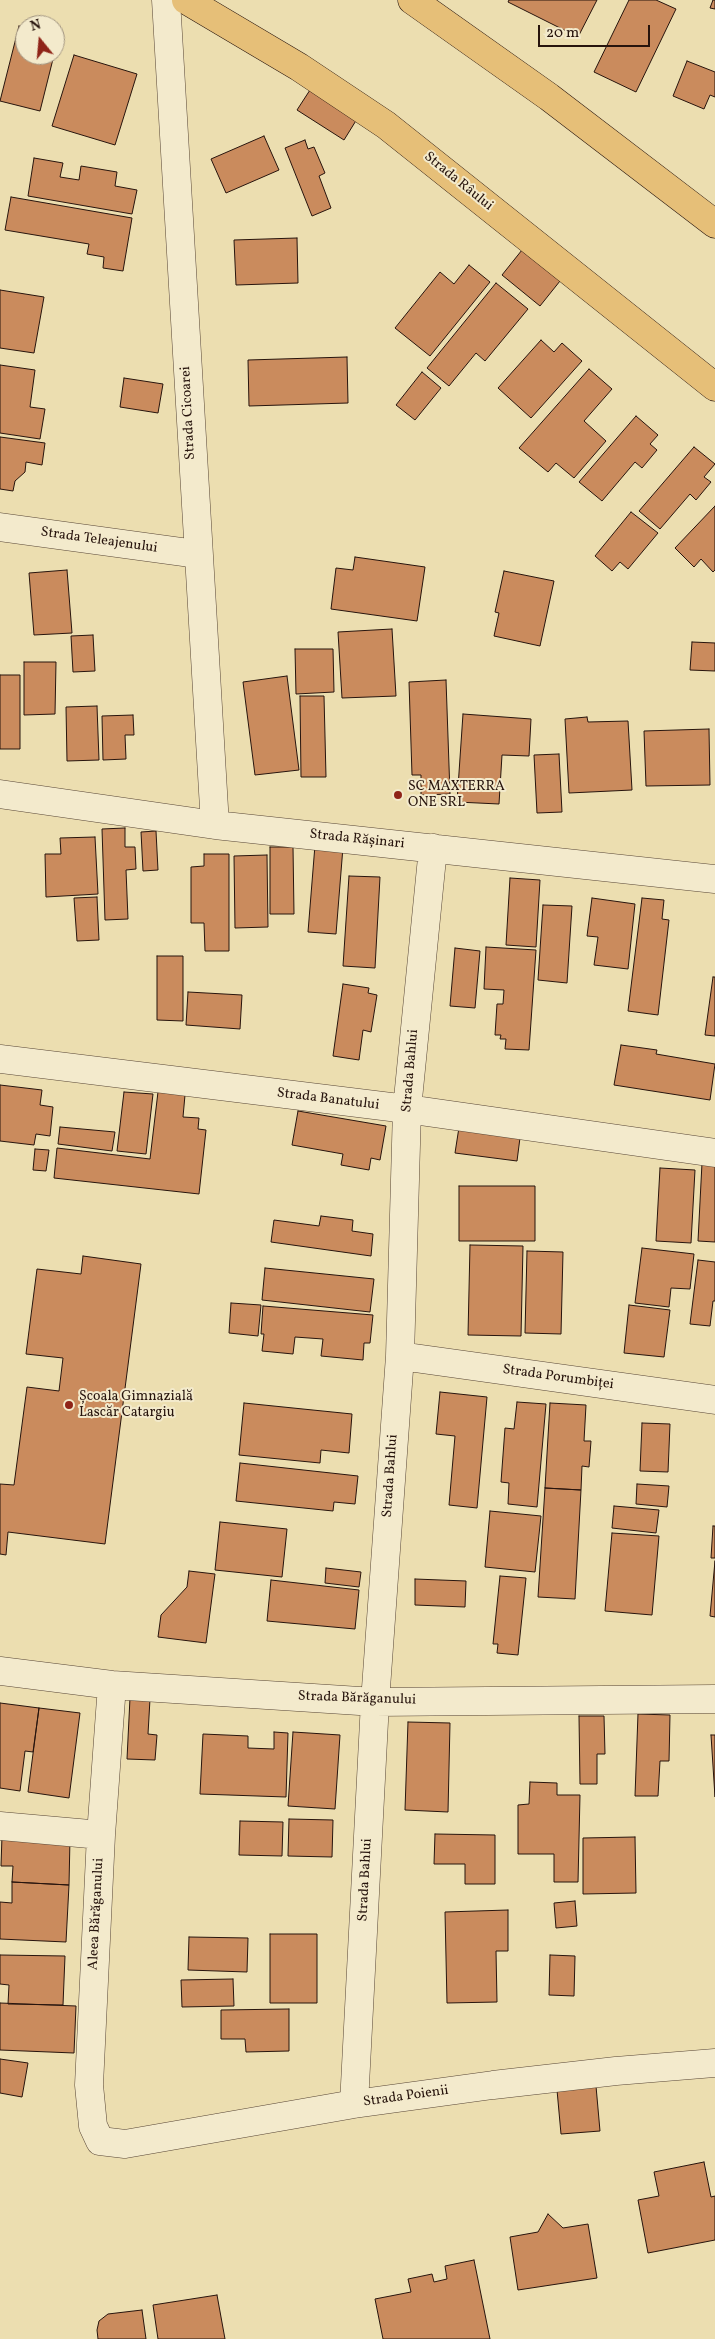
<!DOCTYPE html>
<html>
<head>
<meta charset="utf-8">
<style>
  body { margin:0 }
  #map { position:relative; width:715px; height:2339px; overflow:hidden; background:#ecdeb0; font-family:Vollkorn,serif }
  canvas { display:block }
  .north { position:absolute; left:15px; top:15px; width:50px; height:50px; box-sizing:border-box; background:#f3eacc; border:1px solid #a19480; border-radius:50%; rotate:343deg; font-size:14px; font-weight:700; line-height:20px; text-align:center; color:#27140d }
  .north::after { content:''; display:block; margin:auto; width:18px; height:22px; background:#8f2418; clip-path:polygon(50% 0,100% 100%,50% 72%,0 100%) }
  .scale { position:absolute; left:538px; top:25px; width:112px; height:22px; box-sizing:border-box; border:2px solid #27140d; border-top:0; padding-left:6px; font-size:15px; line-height:18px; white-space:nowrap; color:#27140d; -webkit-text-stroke:4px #f3eacc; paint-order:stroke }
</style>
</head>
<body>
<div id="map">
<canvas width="715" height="2339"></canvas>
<div class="north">N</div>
<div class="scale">20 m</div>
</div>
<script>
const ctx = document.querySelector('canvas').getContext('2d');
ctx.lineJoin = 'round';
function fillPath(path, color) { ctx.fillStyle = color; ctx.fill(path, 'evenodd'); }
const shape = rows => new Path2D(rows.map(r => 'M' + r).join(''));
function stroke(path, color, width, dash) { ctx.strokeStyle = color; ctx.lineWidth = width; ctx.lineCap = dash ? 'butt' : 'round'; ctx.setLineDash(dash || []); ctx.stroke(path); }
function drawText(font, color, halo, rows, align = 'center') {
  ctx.font = font + ' Vollkorn,serif'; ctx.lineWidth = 4; ctx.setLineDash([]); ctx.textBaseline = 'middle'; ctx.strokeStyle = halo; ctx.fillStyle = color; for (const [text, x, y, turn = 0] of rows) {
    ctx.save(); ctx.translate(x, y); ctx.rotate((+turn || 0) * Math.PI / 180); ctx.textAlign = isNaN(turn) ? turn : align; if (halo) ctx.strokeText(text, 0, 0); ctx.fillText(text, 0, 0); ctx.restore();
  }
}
const building = shape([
  [509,0,597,0,578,37,508,2,509,0],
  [629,0,656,0,676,9,636,92,594,72,629,0],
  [713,0,715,0,715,9,710,8,713,0],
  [19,26,25,28,25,55,54,55,40,111,0,101,19,26],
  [74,55,137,74,115,145,52,126,74,55],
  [687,61,715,72,715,97,710,95,704,109,673,96,687,61],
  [310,90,357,119,344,140,297,110,310,90],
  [264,136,279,170,226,193,211,159,264,136],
  [305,140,308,149,314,147,325,173,319,176,331,208,312,216,285,148,305,140],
  [34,158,63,163,60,177,79,180,81,166,117,172,115,186,137,190,132,214,28,196,34,158],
  [11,197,132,218,123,271,103,268,104,257,87,254,89,244,5,230,11,197],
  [297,238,298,283,236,285,234,240,297,238],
  [526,245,564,276,540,306,502,275,526,245],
  [469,265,490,282,430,356,395,328,440,272,454,284,469,265],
  [496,283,528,309,485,361,476,353,449,386,427,368,496,283],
  [0,290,44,297,34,353,0,348,0,290],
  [541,340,554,352,562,343,582,361,531,418,498,388,541,340],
  [347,357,348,403,249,406,248,360,347,357],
  [0,365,35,370,30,407,45,409,40,439,0,433,0,365],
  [589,369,612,389,584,421,606,441,574,478,556,463,548,472,519,448,589,369],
  [422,372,441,388,415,420,396,405,422,372],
  [124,378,163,384,158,413,120,407,124,378],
  [636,416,658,435,650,444,657,450,642,468,635,462,602,501,579,482,636,416],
  [0,437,45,443,42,465,26,462,25,472,15,481,13,491,0,489,0,437],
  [694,447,715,464,704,477,711,482,696,500,690,494,660,529,639,511,694,447],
  [715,506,715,570,713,572,701,559,694,567,675,548,715,506],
  [631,512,658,533,628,569,620,562,612,571,595,556,631,512],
  [355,557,425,567,417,621,331,609,336,568,353,570,355,557],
  [67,570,72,633,34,635,29,573,67,570],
  [504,571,554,581,540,646,494,636,499,613,495,612,504,571],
  [392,629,396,696,342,698,338,632,392,629],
  [93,635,95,671,73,672,71,636,93,635],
  [692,642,715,643,715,671,690,670,692,642],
  [295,649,333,649,334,692,296,694,295,649],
  [24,662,56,662,55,714,24,715,24,662],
  [0,675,20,675,20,749,0,749,0,675],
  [287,676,299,770,255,775,243,682,287,676],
  [446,680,450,794,421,795,421,775,412,775,409,682,446,680],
  [300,696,324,696,326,777,301,777,300,696],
  [97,706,99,760,67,761,66,707,97,706],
  [463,714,531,719,529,756,502,755,499,804,457,802,463,714],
  [133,715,134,735,125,735,126,759,103,760,102,716,133,715],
  [587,717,588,722,628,721,632,790,569,793,565,719,587,717],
  [709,729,710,785,646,786,644,731,709,729],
  [559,754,562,812,537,813,534,755,559,754],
  [125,828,125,847,135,847,136,869,126,870,128,919,105,920,102,829,125,828],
  [156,831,158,870,143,871,141,832,156,831],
  [95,837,98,894,46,897,45,854,61,854,60,838,95,837],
  [315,845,343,847,336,934,308,932,315,845],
  [270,847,293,847,294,914,270,914,270,847],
  [204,854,229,854,229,951,205,951,204,923,191,923,191,867,204,866,204,854],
  [267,855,268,927,235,928,234,856,267,855],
  [349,876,380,877,375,968,343,966,349,876],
  [510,878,540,880,536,947,506,945,510,878],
  [97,897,99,940,77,941,74,898,97,897],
  [592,898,635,904,628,969,594,965,598,937,587,936,592,898],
  [642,898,664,900,662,919,669,920,658,1015,628,1011,642,898],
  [543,905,572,906,567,983,538,980,543,905],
  [486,947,536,950,529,1050,505,1049,506,1039,500,1039,501,1035,495,1035,497,1004,503,1004,504,990,484,989,486,947],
  [455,948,480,951,475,1008,450,1006,455,948],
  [157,956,183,956,183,1021,157,1020,157,956],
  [713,977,715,977,715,1036,705,1035,713,977],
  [343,984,369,988,368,993,377,995,371,1032,363,1030,359,1060,333,1056,343,984],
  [188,992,242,995,240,1029,186,1025,188,992],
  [621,1045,657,1050,656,1054,715,1064,710,1100,614,1085,621,1045],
  [0,1085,42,1090,40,1105,53,1107,50,1136,36,1134,34,1145,0,1141,0,1085],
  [124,1092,153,1094,146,1154,117,1151,124,1092],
  [158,1092,185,1095,183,1117,199,1118,198,1129,206,1130,199,1194,54,1178,57,1148,150,1159,158,1092],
  [298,1111,386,1126,380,1160,371,1158,369,1170,341,1165,343,1154,292,1145,298,1111],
  [460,1121,521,1130,517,1161,455,1153,460,1121],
  [60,1127,115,1132,112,1151,58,1144,60,1127],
  [35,1149,49,1150,46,1171,33,1170,35,1149],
  [702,1163,715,1164,715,1242,698,1241,702,1163],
  [660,1168,695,1170,691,1243,656,1241,660,1168],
  [459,1186,535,1186,535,1241,459,1241,459,1186],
  [321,1216,353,1220,352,1231,373,1234,371,1256,271,1242,274,1220,319,1226,321,1216],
  [470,1245,523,1246,521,1336,468,1335,470,1245],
  [642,1248,694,1254,690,1289,671,1288,669,1307,635,1303,642,1248],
  [527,1251,563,1252,561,1334,525,1333,527,1251],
  [83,1256,141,1264,105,1544,8,1532,6,1555,0,1554,0,1484,14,1485,27,1387,59,1391,63,1358,26,1354,37,1269,81,1274,83,1256],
  [698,1260,715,1262,715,1301,713,1301,710,1326,690,1324,698,1260],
  [265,1268,374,1279,370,1312,262,1300,265,1268],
  [231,1303,261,1305,258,1336,229,1333,231,1303],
  [629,1305,670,1310,664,1357,624,1353,629,1305],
  [263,1306,373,1315,370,1343,364,1343,363,1360,321,1356,323,1339,295,1337,293,1354,262,1351,264,1334,261,1334,263,1306],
  [440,1392,487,1397,477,1508,449,1505,455,1436,436,1434,440,1392],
  [517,1402,546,1404,537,1507,508,1504,509,1483,501,1482,505,1428,514,1429,517,1402],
  [244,1403,352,1414,349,1453,321,1450,320,1463,239,1455,244,1403],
  [550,1403,586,1405,584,1441,591,1441,589,1467,582,1466,581,1490,545,1488,550,1403],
  [642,1423,670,1424,668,1472,640,1471,642,1423],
  [240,1463,358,1476,355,1504,334,1502,333,1511,236,1501,240,1463],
  [637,1484,669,1486,667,1507,636,1504,637,1484],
  [545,1488,581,1490,575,1599,538,1597,545,1488],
  [614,1506,659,1510,656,1533,612,1528,614,1506],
  [490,1511,541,1516,535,1572,485,1567,490,1511],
  [220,1522,287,1529,282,1577,215,1570,220,1522],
  [713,1526,715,1526,715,1558,711,1558,713,1526],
  [612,1533,659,1536,652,1615,605,1611,612,1533],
  [715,1561,715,1617,710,1616,715,1561],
  [326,1568,361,1572,359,1587,325,1583,326,1568],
  [189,1571,215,1574,206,1643,158,1637,161,1615,187,1587,189,1571],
  [500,1576,526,1578,518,1655,497,1653,498,1644,493,1644,500,1576],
  [415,1579,466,1581,465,1607,415,1605,415,1579],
  [271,1580,359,1590,355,1629,267,1621,271,1580],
  [130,1698,150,1699,148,1734,157,1735,155,1760,127,1759,130,1698],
  [0,1703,39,1708,33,1752,25,1751,20,1791,0,1788,0,1703],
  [39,1708,80,1713,69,1798,28,1792,39,1708],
  [638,1714,670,1715,669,1761,660,1761,658,1796,635,1796,638,1714],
  [579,1716,604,1716,605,1754,597,1754,597,1784,580,1784,579,1716],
  [408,1722,450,1723,448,1812,405,1810,408,1722],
  [274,1732,288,1733,286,1797,200,1794,203,1734,248,1736,248,1748,274,1749,274,1732],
  [293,1732,340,1735,335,1809,288,1806,293,1732],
  [711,1735,715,1735,715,1797,711,1735],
  [530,1782,557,1783,557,1795,580,1795,578,1882,554,1882,554,1854,518,1854,518,1805,529,1804,530,1782],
  [289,1819,333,1820,332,1857,288,1856,289,1819],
  [240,1821,283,1822,282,1856,239,1855,240,1821],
  [435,1834,495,1835,495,1884,465,1884,465,1864,434,1864,435,1834],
  [2,1836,70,1838,69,1885,12,1882,13,1866,1,1866,2,1836],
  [635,1837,636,1893,583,1894,583,1838,635,1837],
  [12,1882,69,1885,66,1942,0,1939,0,1902,12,1903,12,1882],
  [575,1901,577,1926,556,1928,554,1903,575,1901],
  [508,1910,508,1951,496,1951,497,2002,447,2003,445,1912,508,1910],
  [270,1934,317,1934,317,2003,270,2003,270,1934],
  [189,1937,248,1938,247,1972,188,1970,189,1937],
  [0,1955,65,1956,63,2005,8,2004,9,1985,0,1984,0,1955],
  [550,1955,575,1956,574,1996,549,1995,550,1955],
  [233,1979,234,2006,182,2007,181,1980,233,1979],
  [0,2003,76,2006,74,2053,0,2050,0,2003],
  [289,2009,289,2051,246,2052,245,2039,221,2039,221,2010,289,2009],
  [0,2059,28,2063,22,2097,0,2093,0,2059],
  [596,2086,600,2131,561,2134,557,2090,596,2086],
  [704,2162,711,2197,715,2196,715,2240,648,2253,638,2200,659,2196,654,2172,704,2162],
  [548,2214,563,2228,588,2224,597,2278,518,2290,510,2237,538,2232,548,2214],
  [474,2260,490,2339,383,2339,375,2299,411,2292,408,2279,432,2274,434,2282,447,2279,445,2266,474,2260],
  [217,2295,225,2339,158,2339,153,2305,217,2295],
  [142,2310,146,2339,98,2339,97,2330,99,2321,108,2314,142,2310]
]);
fillPath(building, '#ca8b5d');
stroke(building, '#27140d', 1);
const street = shape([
  [166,0,215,825],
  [0,527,197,554],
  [0,794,215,825,715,879],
  [0,1059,407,1109,715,1153],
  [400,1356,715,1400],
  [0,1671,112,1685,375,1702,715,1699],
  [112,1685,101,1835,89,2085,93,2126,100,2141,125,2144,354,2104,493,2085,616,2071,715,2063],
  [0,1826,101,1835],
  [354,2104,375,1702,400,1356,407,1109,433,848]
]);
const primary = shape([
  [186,0,299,67,386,125,715,387],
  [412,0,549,97,715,224]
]);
stroke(street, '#584636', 29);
stroke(primary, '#27140d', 29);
stroke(street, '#f3eacc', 28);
stroke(primary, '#e6bf78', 28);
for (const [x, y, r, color] of [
  [398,795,5,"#8f2418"],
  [69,1405,5,"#8f2418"]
]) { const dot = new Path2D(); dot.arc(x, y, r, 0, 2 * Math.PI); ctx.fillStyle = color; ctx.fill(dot); stroke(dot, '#f3eacc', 2); }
drawText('14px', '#27140d', '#f3eacc', [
  ["Strada Râului",458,182,39],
  ["Strada Cicoarei",189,413,-93],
  ["Strada Teleajenului",99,541,8],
  ["Strada Rășinari",357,840,6],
  ["Strada Bahlui",411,1071,-85],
  ["Strada Banatului",328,1100,7],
  ["Strada Porumbiței",558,1378,8],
  ["Strada Bahlui",391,1476,-86],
  ["Strada Bărăganului",357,1699,2],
  ["Strada Bahlui",366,1880,-87],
  ["Aleea Bărăganului",97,1914,-87],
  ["Strada Poienii",406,2097,-8]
]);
drawText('14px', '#27140d', '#f3eacc', [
  ["SC MAXTERRA",408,787],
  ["ONE SRL",408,803],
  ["Școala Gimnazială",79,1397],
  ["Lascăr Catargiu",79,1413]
], 'left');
</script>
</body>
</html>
